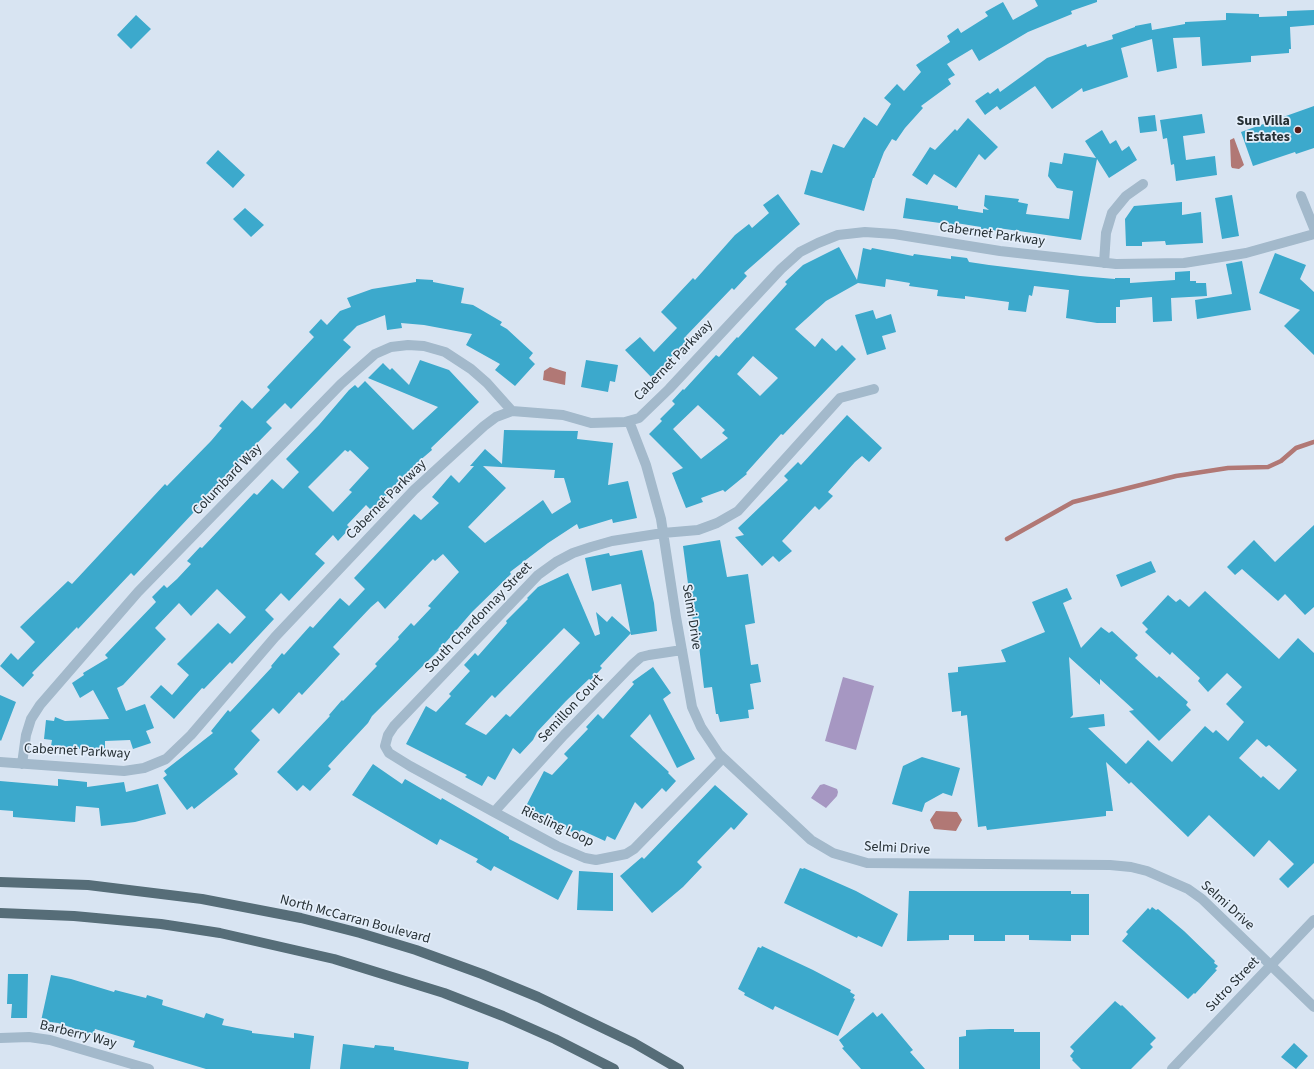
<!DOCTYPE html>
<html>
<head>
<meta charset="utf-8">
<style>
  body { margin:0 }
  canvas { display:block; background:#d8e4f2 }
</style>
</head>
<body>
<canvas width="1314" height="1069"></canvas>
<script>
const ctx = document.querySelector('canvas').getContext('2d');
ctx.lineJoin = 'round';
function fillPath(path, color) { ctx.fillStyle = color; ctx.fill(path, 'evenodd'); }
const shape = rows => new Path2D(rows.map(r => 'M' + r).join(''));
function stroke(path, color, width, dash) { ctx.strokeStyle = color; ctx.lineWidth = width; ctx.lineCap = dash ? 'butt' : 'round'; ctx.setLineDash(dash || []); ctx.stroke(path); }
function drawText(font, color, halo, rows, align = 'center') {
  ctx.font = font + ' "Source Sans 3",sans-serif'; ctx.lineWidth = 3.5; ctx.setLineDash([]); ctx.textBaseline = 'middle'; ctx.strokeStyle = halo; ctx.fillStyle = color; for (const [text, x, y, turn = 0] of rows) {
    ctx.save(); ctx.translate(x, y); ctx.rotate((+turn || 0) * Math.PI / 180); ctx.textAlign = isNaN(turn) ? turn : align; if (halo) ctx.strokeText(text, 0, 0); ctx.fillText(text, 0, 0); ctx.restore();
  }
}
fillPath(shape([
  [843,677,874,686,856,750,825,741],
  [824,784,837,789,838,792,837,796,826,808,811,798,820,785]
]), '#a697c2');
fillPath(shape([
  [1234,138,1244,165,1239,169,1232,168,1231,166,1230,140],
  [550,367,566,372,565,385,543,380,544,371],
  [936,811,957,812,962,820,956,831,934,829,930,820]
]), '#b17875');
stroke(shape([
  [1007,539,1073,502,1176,476,1228,468,1268,467,1281,461,1296,448,1314,442]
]), '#b17875', 4.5);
fillPath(shape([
  [1035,0,1097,0,1097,2,1071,11,1072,14,1028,32,979,61,972,49,947,64,955,75,948,79,951,84,921,106,923,108,905,128,896,141,892,139,884,152,874,178,873,178,864,211,804,194,811,170,822,173,833,144,844,148,864,117,877,126,891,104,884,98,897,84,904,91,921,72,916,65,950,42,947,36,958,28,961,33,988,16,985,12,1003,2,1013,20,1038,6],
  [1314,10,1314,25,1290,27,1291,49,1289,49,1289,53,1251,56,1251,62,1202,66,1200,37,1173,38,1177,68,1157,72,1152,39,1121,48,1128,77,1083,92,1082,88,1052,109,1035,86,1000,110,997,106,985,115,975,101,988,92,990,94,998,88,1000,92,1047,58,1086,44,1087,47,1113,39,1112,35,1135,27,1135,26,1151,23,1152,30,1185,24,1185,22,1226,20,1226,13,1259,14,1259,17,1287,16,1287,11],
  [136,15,151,29,131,49,117,35],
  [1314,106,1314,148,1296,154,1295,152,1253,166,1241,132],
  [1202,114,1205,133,1183,136,1186,160,1215,156,1217,175,1176,181,1174,164,1171,165,1167,138,1163,139,1160,120],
  [1155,115,1157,131,1140,133,1138,117],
  [968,118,998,147,985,160,979,154,956,188,934,174,927,185,912,175,930,147,935,150,955,129,957,131],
  [1102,130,1110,144,1116,140,1122,151,1129,146,1137,160,1109,178,1097,159,1081,240,998,228,998,231,981,229,981,227,956,223,955,225,903,218,906,198,958,206,958,209,983,213,983,209,989,210,984,206,985,195,1019,199,1018,202,1028,204,1026,214,1069,219,1073,191,1057,188,1048,176,1050,162,1062,164,1064,153,1096,158,1085,141],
  [218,150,245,175,233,188,206,163],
  [778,194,800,224,744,273,747,276,734,290,732,288,686,336,689,338,652,378,625,350,640,337,654,352,677,328,661,312,693,278,695,280,735,235,749,224,752,228,769,213,763,205],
  [1232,195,1239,236,1222,239,1215,198],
  [1182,202,1182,215,1201,212,1203,243,1166,245,1165,241,1142,242,1142,246,1126,246,1125,219,1134,206],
  [245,208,264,225,251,237,233,219],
  [839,247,857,280,863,248,871,250,872,248,913,256,914,254,951,259,951,256,967,258,969,262,989,265,1080,276,1115,279,1115,278,1130,278,1130,283,1175,280,1175,272,1190,271,1190,281,1196,281,1196,283,1206,283,1207,296,1171,298,1172,321,1153,322,1152,297,1120,300,1120,307,1116,307,1116,323,1097,323,1066,318,1069,290,1034,286,1032,296,1029,295,1026,312,1008,310,1009,302,965,296,965,299,937,296,938,290,909,286,910,283,886,279,885,287,858,283,826,301,795,329,815,347,822,338,836,351,842,345,856,359,783,435,781,434,746,473,747,474,725,492,723,490,701,498,703,502,686,508,672,473,683,468,649,434,662,421,660,419,675,404,672,401,683,389,684,390,716,355,719,357,737,337,738,338,787,284,785,282,803,265],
  [753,356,778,378,760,396,737,374],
  [698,405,725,430,722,433,728,438,701,459,673,429],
  [1275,253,1306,265,1300,279,1314,292,1314,355,1284,326,1300,310,1259,293],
  [1242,261,1251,310,1197,319,1195,300,1232,294,1226,264],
  [416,279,433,280,433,282,464,288,461,303,473,305,502,322,500,325,507,329,533,353,529,358,535,364,515,386,495,370,500,364,466,345,472,334,424,325,401,323,402,328,387,330,385,315,357,326,343,340,351,347,291,409,285,403,266,422,272,428,221,480,198,505,199,506,194,512,134,576,131,573,78,629,77,627,32,673,34,675,23,687,0,666,11,653,18,660,35,642,20,627,68,581,72,584,165,484,167,486,211,441,222,428,219,426,242,400,252,409,270,390,267,387,314,337,309,332,321,319,327,325,340,311,351,307,347,298,372,289,416,282],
  [873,310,876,319,891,314,896,332,882,336,886,349,867,355,855,315],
  [420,360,449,370,479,402,431,448,432,450,418,462,372,511,366,505,347,525,350,528,338,541,333,535,315,554,325,563,289,601,281,593,265,610,274,619,232,664,230,662,204,689,202,688,174,719,150,697,161,685,172,695,189,675,177,664,218,623,230,634,246,617,217,589,191,616,179,603,155,628,166,639,123,685,117,688,126,711,145,704,154,728,146,731,151,743,133,749,130,740,105,741,105,749,81,749,51,746,52,740,44,739,46,720,54,721,55,717,65,721,109,719,93,690,80,698,72,683,84,675,83,673,108,658,105,655,156,602,152,597,164,585,167,588,177,579,191,564,187,561,200,547,202,548,254,493,257,495,272,479,283,489,299,472,286,459,319,425,349,390,355,385,358,388,365,381,413,430,438,407,368,378,383,363,390,370,392,368,409,385],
  [345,450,348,452,350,450,369,468,349,490,352,492,333,512,308,487],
  [586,360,618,365,615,382,610,381,608,392,581,387],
  [847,415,882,448,869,462,862,456,855,462,828,492,833,496,819,510,815,506,782,541,792,551,779,562,773,556,762,566,735,537,744,535,738,528,788,480,784,476,798,462,801,465],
  [504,430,578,431,577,439,613,443,608,485,628,481,637,518,613,523,612,519,579,529,577,524,548,543,510,572,511,574,472,612,439,650,372,716,368,723,328,766,331,769,310,791,303,785,297,791,277,772,330,716,329,715,342,700,343,701,377,666,375,664,399,639,398,637,411,623,414,626,431,608,428,606,459,572,443,554,435,561,433,559,385,609,378,601,371,607,333,647,340,654,302,695,299,692,279,714,273,708,251,731,260,740,234,769,238,774,194,809,192,806,187,810,163,778,167,775,164,771,213,733,211,731,228,710,230,712,272,667,271,666,282,653,284,655,310,626,313,628,340,598,349,606,365,589,354,578,414,514,421,520,439,503,432,497,451,475,459,483,474,466,470,466,485,449,502,464],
  [483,466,555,470,554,478,564,478,571,502,552,514,543,500,485,543,468,527,506,488],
  [1314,525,1314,607,1305,615,1285,594,1278,601,1242,569,1235,575,1227,567,1254,540,1275,562],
  [720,540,727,577,748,574,755,623,745,625,751,665,758,664,761,682,750,684,754,709,748,710,749,718,720,722,718,714,716,714,712,687,704,688,697,629,694,629,683,546],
  [642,550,654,603,657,631,631,635,621,584,592,591,585,558,609,553,610,556],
  [1151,561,1156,572,1121,587,1116,575],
  [568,573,595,636,600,634,596,612,607,622,612,616,631,633,600,666,602,668,591,680,589,679,566,701,537,732,533,740,520,754,513,748,495,780,488,776,482,786,465,777,467,775,406,744,426,706,436,712,451,696,449,694,470,671,464,665,475,653,478,656,507,623,506,621,528,599,527,598,538,587],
  [564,628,580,643,510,717,506,714,486,735,465,724,492,695,495,698],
  [1067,588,1072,599,1063,603,1081,648,1101,627,1109,633,1112,631,1138,655,1135,658,1157,678,1159,676,1188,702,1186,705,1191,710,1159,741,1129,711,1134,710,1100,679,1100,685,1069,657,1073,715,1070,718,1104,714,1105,726,1088,728,1126,764,1148,740,1172,762,1205,726,1213,733,1216,730,1228,741,1244,722,1226,704,1242,687,1227,673,1208,692,1198,681,1200,678,1172,652,1170,655,1145,632,1148,629,1142,623,1168,595,1176,602,1180,599,1189,607,1205,591,1279,659,1298,638,1314,653,1314,863,1288,888,1279,879,1294,864,1269,840,1254,857,1209,815,1188,837,1131,782,1129,784,1106,762,1113,811,1106,811,1106,816,987,830,986,826,978,827,967,715,961,716,961,711,952,712,948,673,958,672,958,667,1006,662,1001,650,1045,632,1032,602],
  [1257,739,1266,747,1269,745,1297,770,1279,790,1263,776,1261,778,1239,758],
  [653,667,671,693,663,699,695,759,677,768,650,714,630,736,669,772,668,773,676,781,666,792,662,788,642,809,635,802,615,840,607,836,605,841,581,830,578,835,525,808,544,771,552,775,568,758,564,754,588,729,586,727,598,714,603,719,634,684,632,682],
  [0,695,16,702,1,741,0,740],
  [922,757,960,768,952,796,943,793,925,803,922,812,892,804,903,766],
  [373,764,402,784,405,779,441,800,442,798,509,837,509,839,573,871,558,900,494,866,491,871,476,862,478,859,440,839,437,845,352,795],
  [58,779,87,782,87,787,124,782,126,792,158,784,166,814,135,822,101,826,99,808,76,806,75,822,13,817,13,811,0,810,0,781,58,786],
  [715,785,748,814,734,830,731,827,697,862,702,867,683,887,652,913,620,876,642,857,644,859],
  [800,868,803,869,804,868,856,891,898,914,882,947,858,936,857,938,784,903],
  [579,871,613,873,613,911,577,910],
  [909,891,1071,891,1071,894,1089,894,1089,935,1071,935,1071,941,1029,940,1029,935,1005,935,1005,941,974,941,974,935,949,935,949,940,907,941],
  [1152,907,1156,910,1158,909,1184,931,1215,961,1214,963,1218,966,1215,969,1217,970,1195,994,1194,993,1188,999,1122,941,1128,934,1126,932,1148,908,1150,910],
  [762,946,813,970,851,990,850,992,855,995,853,998,855,999,838,1036,775,1006,773,1010,744,995,745,993,738,989,758,947,761,948],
  [8,974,28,974,27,1018,11,1018,12,1004,7,1004],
  [51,975,71,979,114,992,115,990,146,998,147,995,163,1000,162,1005,204,1018,206,1013,224,1019,222,1025,252,1031,252,1033,294,1038,294,1033,314,1036,310,1069,206,1069,133,1047,135,1041,95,1029,93,1035,58,1023,41,1021],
  [1115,1001,1121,1006,1122,1005,1156,1038,1150,1044,1153,1047,1131,1069,1081,1069,1072,1060,1073,1059,1070,1056,1074,1051,1070,1047],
  [873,1012,877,1017,882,1013,913,1050,910,1052,925,1069,861,1069,842,1048,844,1047,839,1040],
  [990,1029,1014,1029,1014,1032,1040,1032,1040,1069,959,1069,959,1037,966,1036,966,1030],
  [1294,1043,1308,1056,1296,1069,1281,1057],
  [343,1044,374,1048,375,1045,394,1047,394,1050,469,1062,468,1069,340,1069]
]), '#3ca9cc');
stroke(shape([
  [1301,196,1314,228],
  [1104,263,1106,233,1112,213,1126,196,1143,184],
  [629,421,646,465,661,519,676,617,692,707,701,727,719,754,811,840,833,853,867,863,1110,865,1131,867,1147,871,1188,889,1202,899,1314,1007],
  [723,758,634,849,626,854,596,860,585,858,557,846,494,812,410,766,389,753,385,746,388,735,394,726,538,575,556,562,573,553,591,547,612,541,663,533,698,530,717,523,738,511,840,398,874,389],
  [0,762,124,771,144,768,166,759,191,735,275,637,414,490,484,426,496,417,512,411,563,415,591,423,625,422,639,418,669,389,781,269,800,252,818,243,838,235,865,232,894,234,1000,251,1116,264,1184,263,1246,253,1314,234],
  [22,764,26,735,31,719,40,705,138,592,341,384,375,354,391,347,408,345,424,346,445,352,471,369,487,383,512,411],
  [494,812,564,735,633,664,641,657,649,655,682,650],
  [0,1038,29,1037,50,1040,149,1069],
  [1172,1069,1314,920]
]), '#a3b9cb', 10);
stroke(shape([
  [0,882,88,885,202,899,301,918,360,933,416,950,482,974,538,997,634,1043,679,1069],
  [0,913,74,916,161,924,220,933,334,959,444,993,503,1016,555,1039,614,1069]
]), '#566d78', 10);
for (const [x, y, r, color] of [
  [1298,130,4,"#591e19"]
]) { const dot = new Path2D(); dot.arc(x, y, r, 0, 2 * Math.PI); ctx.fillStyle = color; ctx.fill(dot); stroke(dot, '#e4eefa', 1.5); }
drawText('bold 14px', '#263035', '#e4eefa', [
  ["Sun Villa",1290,122],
  ["Estates",1290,138]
], 'right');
drawText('14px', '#263035', '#e4eefa', [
  ["Cabernet Parkway",992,235,8],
  ["Cabernet Parkway",674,361,-46],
  ["Columbard Way",228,480,-46],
  ["Cabernet Parkway",387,500,-45],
  ["Selmi Drive",691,617,81],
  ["South Chardonnay Street",479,618,-46],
  ["Semillon Court",571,709,-47],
  ["Cabernet Parkway",77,752,3],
  ["Riesling Loop",557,827,25],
  ["Selmi Drive",897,849,3],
  ["Selmi Drive",1227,906,42],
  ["North McCarran Boulevard",355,920,15],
  ["Sutro Street",1233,985,-46],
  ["Barberry Way",78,1035,14]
]);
</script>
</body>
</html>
